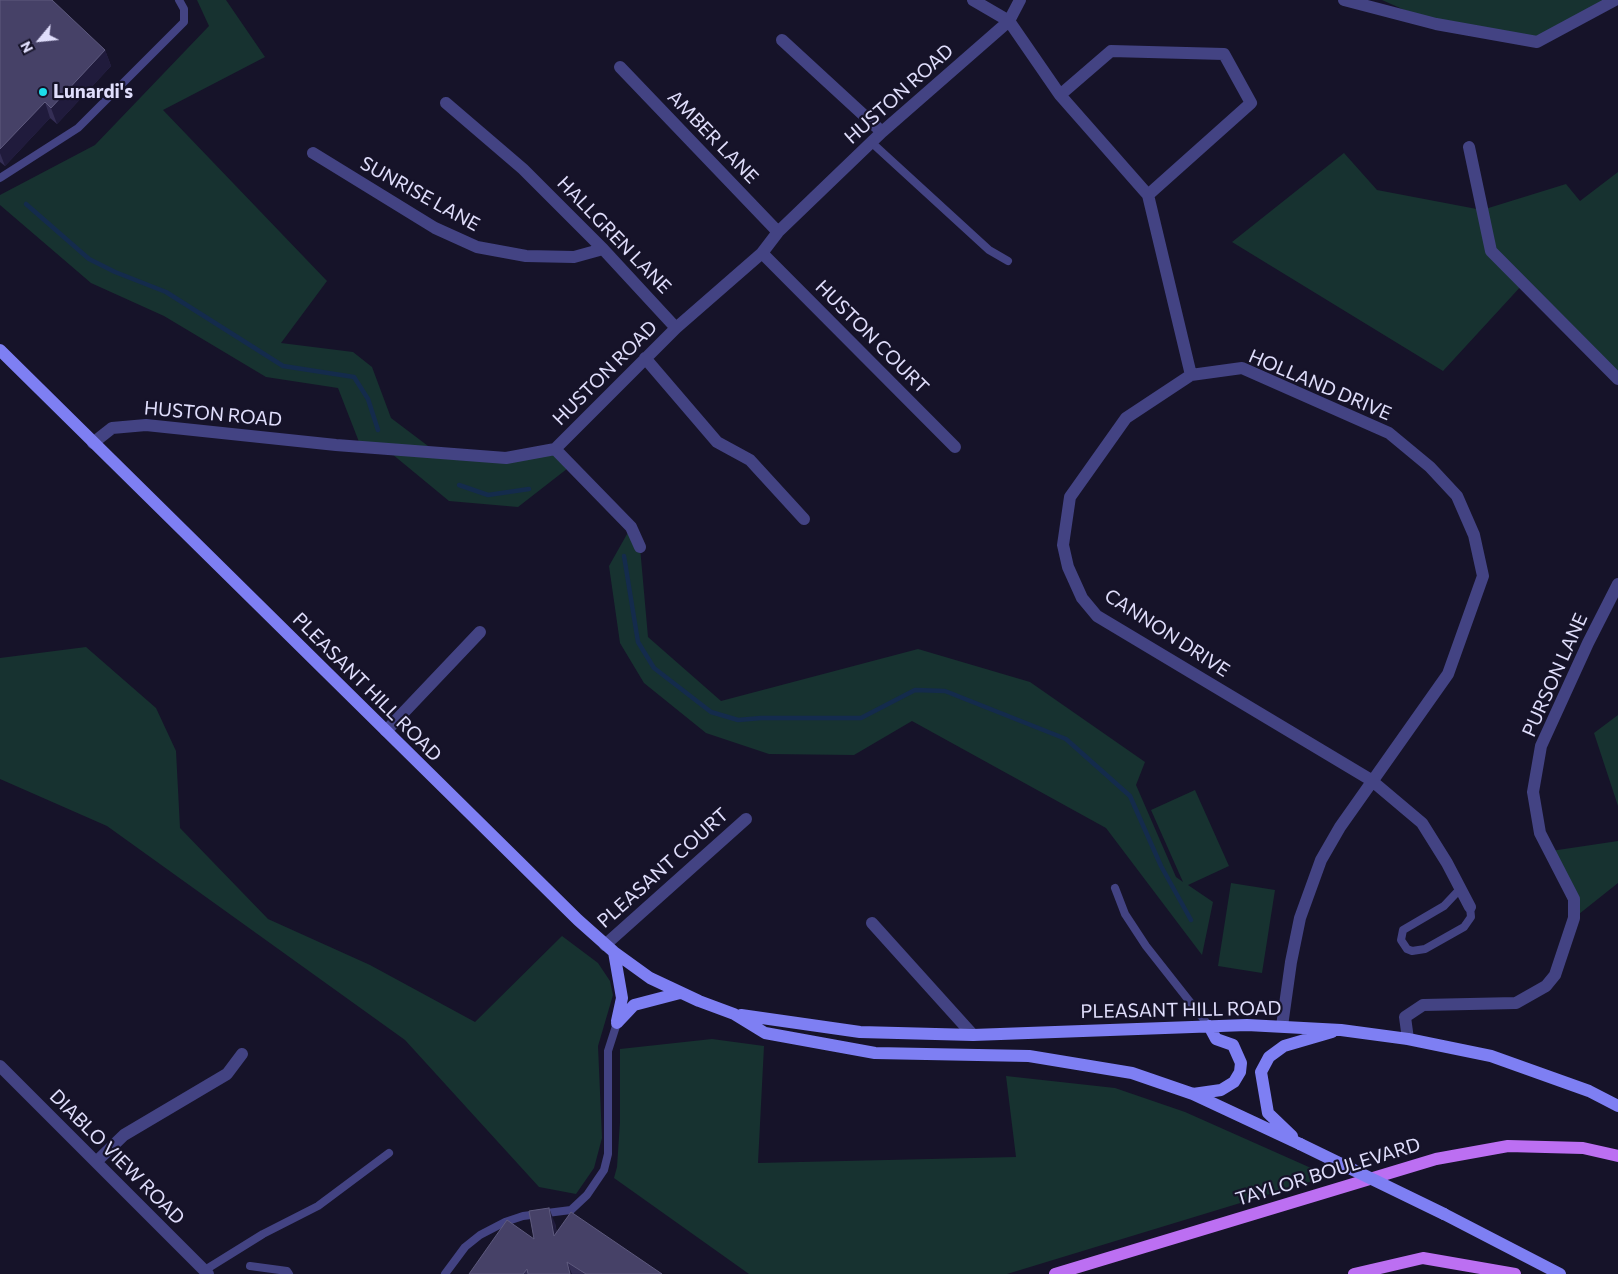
<!DOCTYPE html>
<html>
<head>
<meta charset="utf-8">
<style>
  body { margin:0 }
  #map { position:relative; width:1618px; height:1274px; overflow:hidden; background:#161329; font-family:Commissioner,sans-serif }
  canvas { display:block }
  .north { position:absolute; left:15px; top:15px; width:50px; height:50px; -webkit-text-stroke:4px #161329; paint-order:stroke; rotate:242deg; font-size:14px; font-weight:700; line-height:20px; text-align:center; color:#e0defc }
  .north::after { content:''; display:block; margin:auto; width:18px; height:22px; background:#e0defc; clip-path:polygon(50% 0,100% 100%,50% 72%,0 100%) }
</style>
</head>
<body>
<div id="map">
<canvas width="1618" height="1274"></canvas>
<div class="north">N</div>
</div>
<script>
const ctx = document.querySelector('canvas').getContext('2d');
ctx.lineJoin = 'round';
function fillPath(path, color) { ctx.fillStyle = color; ctx.fill(path, 'evenodd'); }
const shape = rows => new Path2D(rows.map(r => 'M' + r).join(''));
function stroke(path, color, width, dash) { ctx.strokeStyle = color; ctx.lineWidth = width; ctx.lineCap = dash ? 'butt' : 'round'; ctx.setLineDash(dash || []); ctx.stroke(path); }
function drawText(font, color, halo, rows, align = 'center') {
  ctx.font = font + ' Commissioner,sans-serif'; ctx.lineWidth = 4.5; ctx.setLineDash([]); ctx.textBaseline = 'middle'; ctx.strokeStyle = halo; ctx.fillStyle = color; for (const [text, x, y, turn = 0] of rows) {
    ctx.save(); ctx.translate(x, y); ctx.rotate((+turn || 0) * Math.PI / 180); ctx.textAlign = isNaN(turn) ? turn : align; if (halo) ctx.strokeText(text, 0, 0); ctx.fillText(text, 0, 0); ctx.restore();
  }
}
fillPath(shape([
  [197,0,226,0,265,57,163,110,327,281,281,343,353,352,372,367,391,418,436,452,506,458,555,449,572,465,518,507,449,501,386,449,361,447,338,388,266,377,164,316,91,283,0,205,0,195,95,145,209,26],
  [1382,0,1615,0,1537,42,1436,24],
  [1344,153,1377,190,1482,210,1566,184,1580,201,1618,172,1618,379,1523,284,1443,371,1232,242],
  [631,527,640,547,648,637,721,701,918,649,1030,682,1145,762,1136,785,1176,877,1183,882,1151,810,1195,790,1229,866,1188,885,1213,902,1202,955,1106,828,912,721,854,755,769,754,706,733,644,683,620,643,609,566],
  [86,647,156,708,176,751,180,828,268,919,370,965,475,1022,562,936,598,963,610,981,613,995,598,1046,602,1138,594,1168,576,1194,539,1187,405,1040,107,826,0,779,0,658],
  [1618,715,1618,806,1594,733],
  [1618,841,1618,883,1574,918,1551,851],
  [1231,883,1275,890,1262,973,1218,966],
  [712,1039,764,1046,758,1163,1016,1157,1006,1076,1115,1088,1185,1112,1329,1176,1007,1274,749,1274,614,1178,617,1167,620,1122,620,1049]
]), '#173230');
stroke(shape([
  [26,204,89,259,115,272,166,292,283,366,354,377,368,399,378,430],
  [459,485,488,495,529,489],
  [624,556,638,642,654,668,711,712,738,720,761,718,861,718,915,690,945,691,1066,739,1130,796,1161,866,1191,920]
]), '#142b4c', 4.5);
stroke(shape([
  [871,142,989,250,1008,261],
  [0,178,78,128,184,22,184,9,179,0],
  [1115,888,1125,914,1146,946,1209,1026],
  [1460,889,1444,906,1403,930,1401,940,1407,949,1412,951,1425,949,1464,927,1471,917,1470,907],
  [250,1266,287,1271,289,1274],
  [205,1270,263,1234,318,1206,389,1153],
  [445,1274,465,1247,480,1235,505,1222,523,1216,571,1210,587,1195,604,1170,608,1154,608,1051,617,1023]
]), '#434383', 8);
stroke(shape([
  [973,0,1009,21,1060,95,1148,195,1191,375,1242,368,1389,433,1430,467,1457,496,1474,535,1483,576,1448,674,1340,827,1321,860,1300,918,1291,962,1282,1026],
  [1344,0,1436,24,1537,42,1615,0],
  [782,40,882,132],
  [620,67,778,232],
  [1060,95,1111,51,1224,54,1251,103,1148,195],
  [446,103,523,169,603,249,676,328],
  [1469,147,1491,251,1618,379],
  [313,153,435,228,477,247,526,256,574,257,603,249],
  [762,253,955,447],
  [645,358,717,442,750,460,804,519],
  [1191,375,1126,418,1070,497,1063,545,1068,567,1082,598,1097,616,1371,780,1422,823,1447,863,1470,907],
  [93,443,112,428,146,425,336,445,506,458,555,449,676,328,762,253,778,232,882,132,1009,21,1020,0],
  [555,449,631,527,640,547],
  [386,731,480,632],
  [872,923,973,1035],
  [605,945,746,819],
  [1408,1039,1405,1017,1423,1005,1516,1003,1546,986,1555,975,1574,918,1574,899,1540,833,1533,792,1541,746,1588,643,1618,584],
  [0,1066,208,1274],
  [96,1162,124,1135,227,1074,242,1054]
]), '#434383', 12);
stroke(shape([
  [0,350,578,920,614,952,650,978,699,1001,734,1014,765,1033,875,1053,1029,1056,1132,1073,1193,1094,1300,1144],
  [614,952,622,998,617,1021],
  [741,1015,860,1032,973,1035,1247,1025,1341,1030,1408,1039,1491,1056,1589,1091,1618,1106],
  [617,1023,634,1005,680,993],
  [1193,1094,1221,1090,1234,1082,1240,1072,1241,1063,1233,1045,1216,1039,1209,1026],
  [1292,1136,1268,1113,1261,1072,1269,1057,1284,1046,1332,1032],
  [1444,1214,1560,1274]
]), '#7e7ff3', 12);
stroke(shape([
  [1055,1274,1436,1159,1508,1146,1583,1148,1618,1156],
  [1354,1274,1423,1258,1515,1274]
]), '#bc6ff2', 12);
stroke(shape([
  [1300,1144,1444,1214]
]), '#7e7ff3', 12);
fillPath(shape([
  [0,0,105,50,111,66,57,124,50,118,5,166,0,162],
  [555,1223,557,1233,662,1274,469,1274,534,1239]
]), '#342e55');
fillPath(shape([
  [105,50,111,66,57,124,51,108],
  [45,102,50,118,5,166,0,153,0,149],
  [549,1208,555,1223,560,1252,554,1236],
  [567,1262,572,1274,570,1274]
]), '#201b3c');
const building = shape([
  [0,0,52,0,105,50,51,108,45,102,0,149,0,0],
  [549,1208,554,1236,571,1212,662,1274,586,1274,567,1262,570,1274,528,1274,527,1269,523,1274,469,1274,507,1220,534,1239,529,1211,549,1208]
]);
fillPath(building, '#464167');
stroke(building, '#5e5a7e', 1);
for (const [x, y, r, color] of [
  [43,92,5,"#1cddea"]
]) { const dot = new Path2D(); dot.arc(x, y, r, 0, 2 * Math.PI); ctx.fillStyle = color; ctx.fill(dot); stroke(dot, '#161329', 2); }
drawText('bold 19px', '#e0defc', '#161329', [
  ["Lunardi's",53,92]
], 'left');
drawText('19px', '#e0defc', '#161329', [
  ["HUSTON ROAD",899,94,-42],
  ["AMBER LANE",713,137,46],
  ["SUNRISE LANE",420,194,29],
  ["HALLGREN LANE",614,235,46],
  ["HUSTON COURT",872,337,45],
  ["HUSTON ROAD",605,373,-45],
  ["HOLLAND DRIVE",1320,385,23],
  ["HUSTON ROAD",213,414,5],
  ["CANNON DRIVE",1167,633,33],
  ["PURSON LANE",1555,675,-66],
  ["PLEASANT HILL ROAD",367,687,45],
  ["PLEASANT COURT",663,868,-42],
  ["PLEASANT HILL ROAD",1181,1010,-1],
  ["DIABLO VIEW ROAD",117,1157,45],
  ["TAYLOR BOULEVARD",1328,1172,-17]
]);
</script>
</body>
</html>
